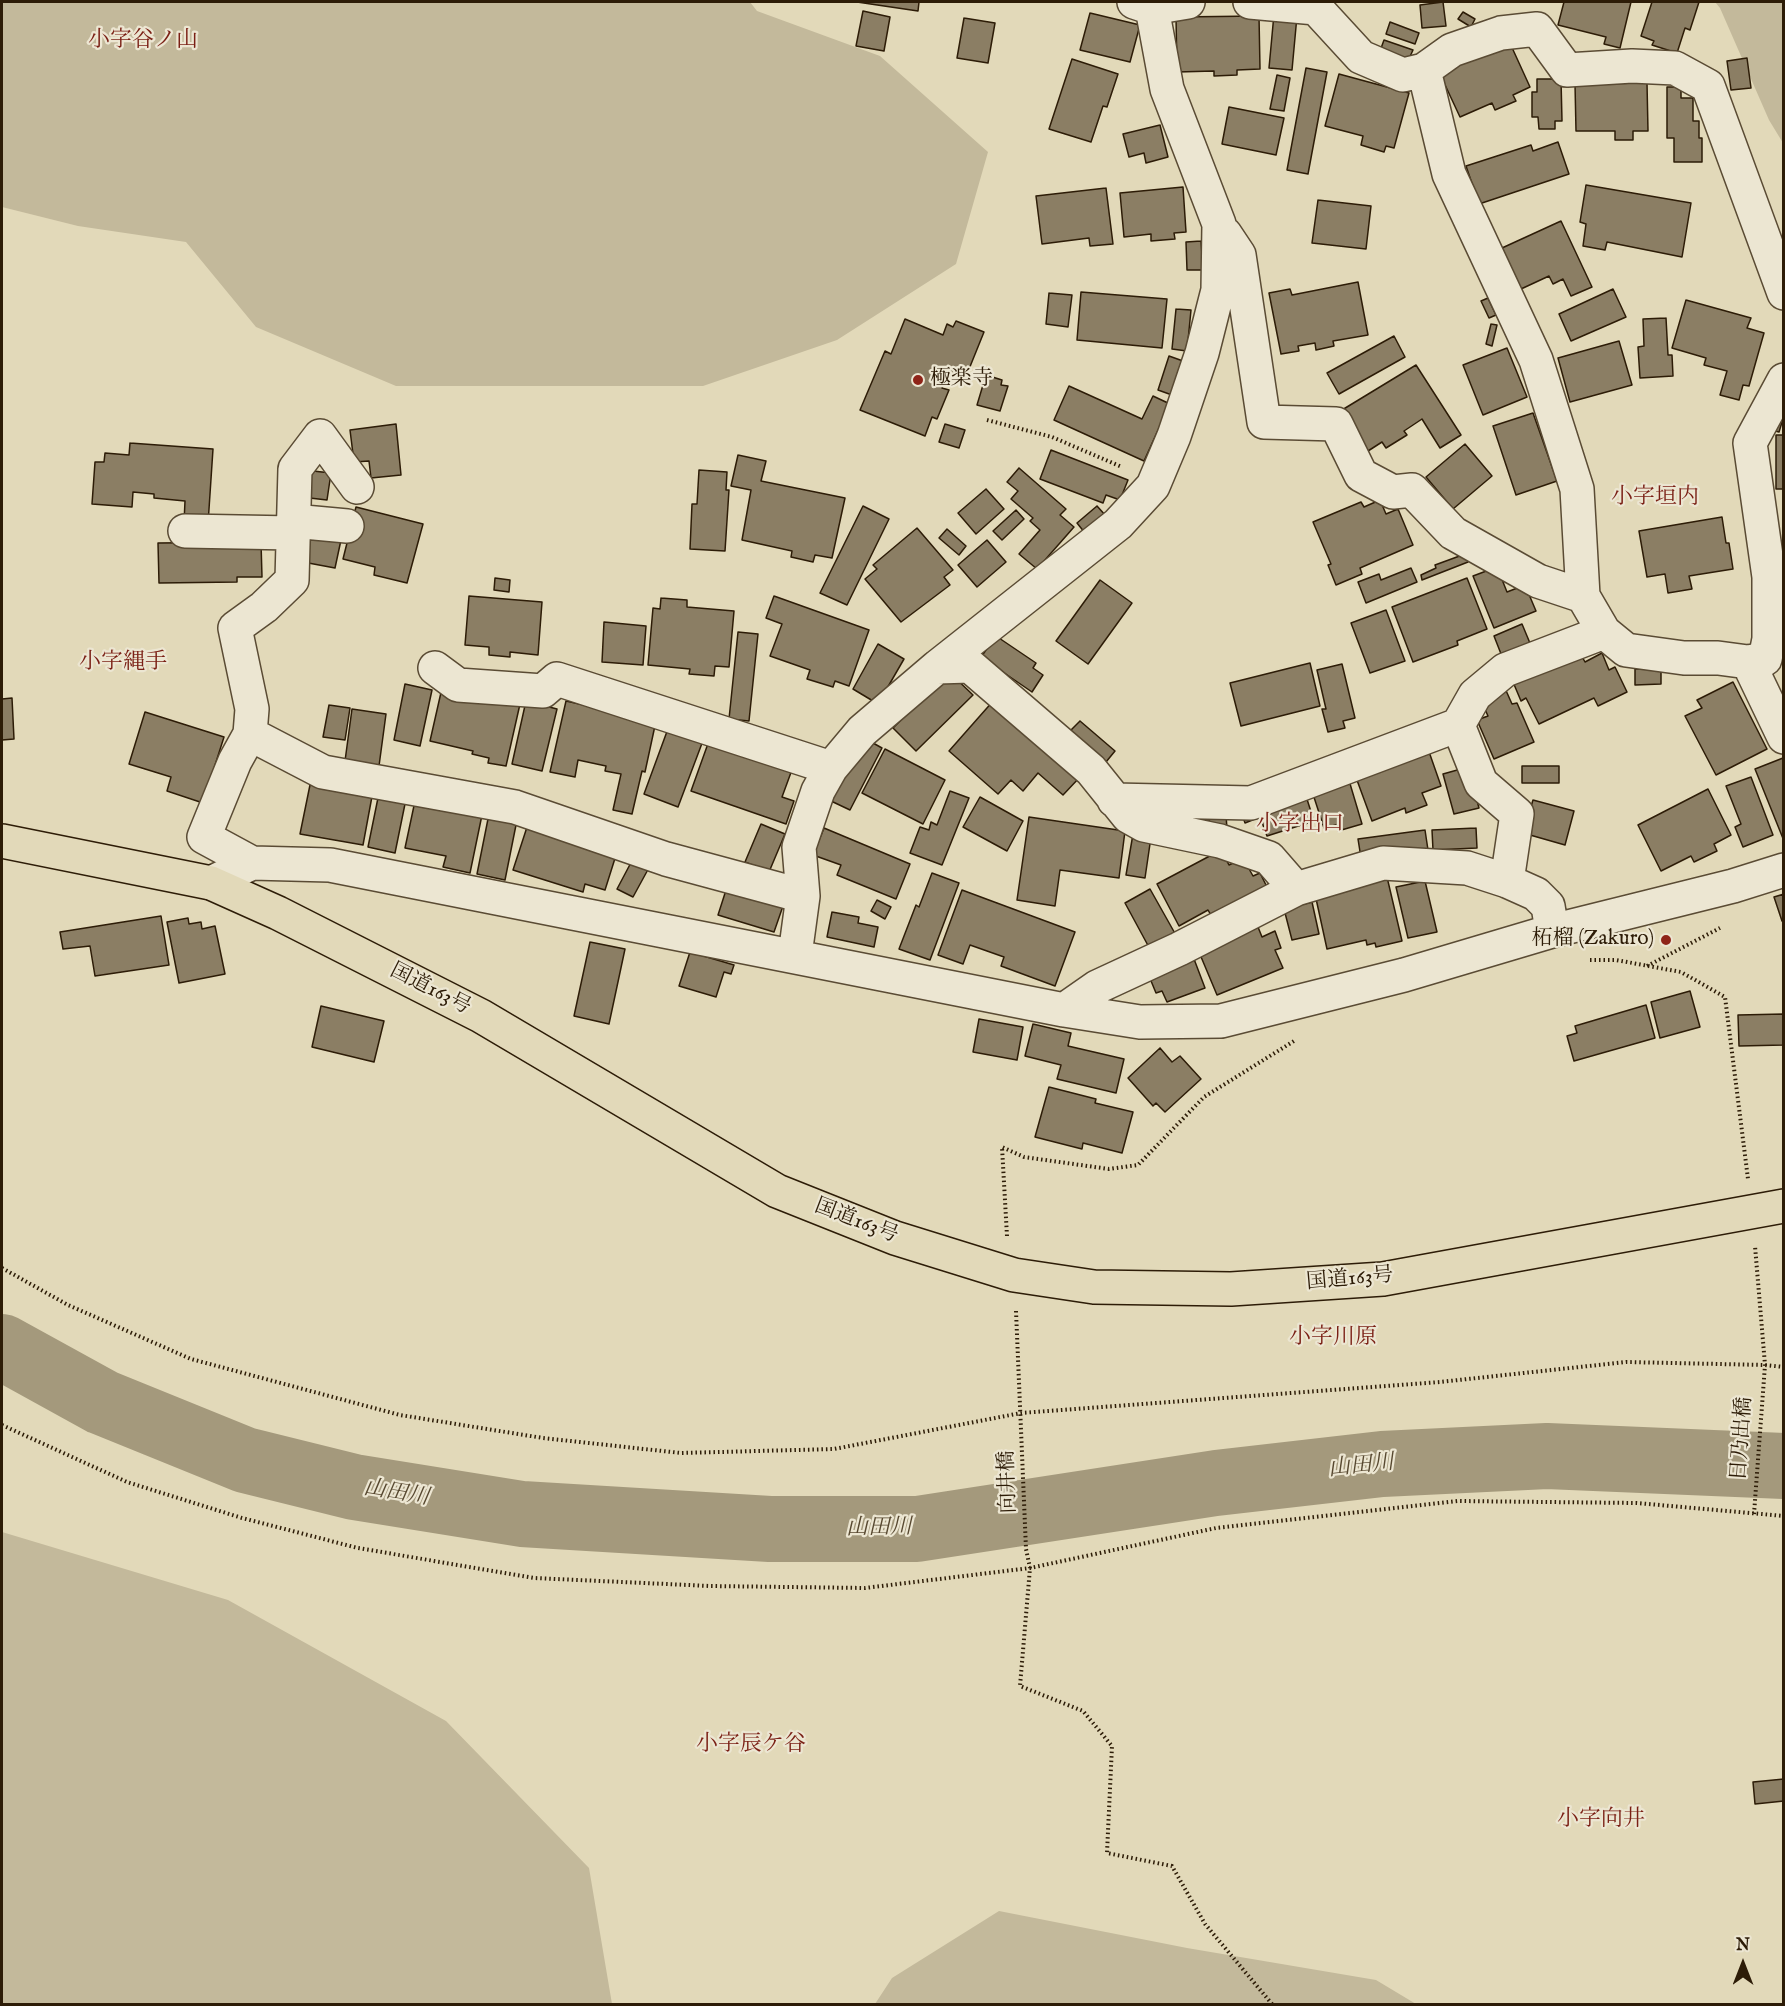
<!DOCTYPE html>
<html>
<head>
<meta charset="utf-8">
<style>
  body { margin:0 }
  #map { position:relative; width:1785px; height:2006px; overflow:hidden; background:#e2d9b9; font-family:"IM FELL English",serif }
  canvas { display:block }
  .frame { position:absolute; inset:0; border:3px solid #2d1c07; pointer-events:none }
  .north { position:absolute; left:1713px; top:1934px; width:60px; height:60px; -webkit-text-stroke:4px #ece6d2; paint-order:stroke; rotate:0deg; font-size:16px; font-weight:700; line-height:24px; text-align:center; color:#2d1c07 }
  .north::after { content:''; display:block; margin:auto; width:21px; height:27px; background:#2d1c07; clip-path:polygon(50% 0,100% 100%,50% 72%,0 100%) }
</style>
</head>
<body>
<div id="map">
<canvas width="1785" height="2006"></canvas>
<div class="frame"></div>
<div class="north">N</div>
</div>
<script>
const ctx = document.querySelector('canvas').getContext('2d');
ctx.lineJoin = 'round';
function fillPath(path, color) { ctx.fillStyle = color; ctx.fill(path, 'evenodd'); }
const shape = rows => new Path2D(rows.map(r => 'M' + r).join(''));
function stroke(path, color, width, dash) { ctx.strokeStyle = color; ctx.lineWidth = width; ctx.lineCap = dash ? 'butt' : 'round'; ctx.setLineDash(dash || []); ctx.stroke(path); }
function drawText(font, color, halo, rows, align = 'center') {
  ctx.font = font + ' "IM FELL English","Noto Serif JP",serif'; ctx.lineWidth = 4.5; ctx.setLineDash([]); ctx.textBaseline = 'middle'; ctx.strokeStyle = halo; ctx.fillStyle = color; for (const [text, x, y, turn = 0] of rows) {
    ctx.save(); ctx.translate(x, y); ctx.rotate((+turn || 0) * Math.PI / 180); ctx.textAlign = isNaN(turn) ? turn : align; if (halo) ctx.strokeText(text, 0, 0); ctx.fillText(text, 0, 0); ctx.restore();
  }
}
fillPath(shape([
  [2,2,750,2,757,11,880,56,988,152,956,264,837,340,703,386,396,386,256,327,186,242,78,226,2,207],
  [1715,2,1783,2,1783,143,1769,120,1720,8],
  [2,1532,228,1600,446,1721,589,1868,612,2004,2,2004],
  [999,1911,1187,1948,1376,1980,1416,2004,875,2004,892,1978]
]), '#c3b99b');
stroke(shape([
  [2,1347,102,1402,245,1460,354,1487,522,1514,770,1529,917,1529,1216,1483,1382,1464,1547,1456,1784,1466]
]), '#a4997c', 66);
const building = shape([
  [857,2,919,2,918,11,857,2],
  [1443,2,1446,26,1422,28,1420,5,1443,2],
  [1564,2,1631,2,1620,48,1604,44,1606,37,1558,25,1564,2],
  [1652,2,1699,2,1690,30,1685,28,1677,53,1652,45,1654,41,1641,36,1652,2],
  [863,11,890,17,884,51,856,46,863,11],
  [1463,12,1475,19,1471,27,1458,19,1463,12],
  [1090,13,1140,25,1130,62,1080,50,1090,13],
  [1274,14,1297,16,1292,70,1269,68,1274,14],
  [1259,16,1260,69,1237,70,1237,75,1214,76,1214,71,1177,72,1176,17,1259,16],
  [964,18,995,23,988,63,957,58,964,18],
  [1390,22,1419,33,1415,44,1386,34,1390,22],
  [1384,40,1413,50,1408,61,1380,51,1384,40],
  [1509,41,1530,87,1513,95,1516,101,1495,110,1492,103,1460,117,1439,72,1509,41],
  [1747,58,1751,88,1731,90,1727,61,1747,58],
  [1072,59,1118,74,1107,107,1103,106,1091,142,1049,129,1072,59],
  [1306,68,1327,72,1308,174,1287,170,1306,68],
  [1339,74,1409,93,1394,148,1386,146,1384,152,1361,145,1363,136,1325,126,1339,74],
  [1277,75,1290,78,1284,111,1270,109,1277,75],
  [1537,79,1561,79,1562,121,1555,121,1555,129,1539,129,1538,117,1532,117,1532,92,1537,92,1537,79],
  [1647,83,1648,131,1633,131,1633,140,1615,140,1615,131,1576,131,1575,84,1647,83],
  [1667,87,1681,87,1681,98,1693,98,1693,121,1699,121,1699,138,1702,138,1702,162,1674,162,1674,138,1667,138,1667,87],
  [1229,107,1284,118,1276,155,1222,144,1229,107],
  [1160,125,1168,157,1146,163,1144,153,1129,157,1123,134,1160,125],
  [1558,142,1569,174,1479,204,1466,166,1531,145,1533,151,1558,142],
  [1586,185,1691,203,1682,257,1607,242,1605,250,1583,246,1586,224,1580,222,1586,185],
  [1183,187,1186,232,1174,233,1175,239,1151,241,1151,234,1124,237,1120,193,1183,187],
  [1106,188,1113,244,1090,246,1089,238,1042,244,1036,196,1106,188],
  [1318,200,1371,206,1366,249,1312,243,1318,200],
  [1561,221,1592,287,1571,296,1563,279,1553,284,1549,276,1521,289,1502,248,1561,221],
  [1201,241,1203,270,1187,270,1186,242,1201,241],
  [1358,282,1368,335,1333,341,1334,346,1316,350,1315,343,1298,346,1299,351,1281,354,1269,293,1290,289,1292,295,1358,282],
  [1613,289,1626,317,1571,341,1559,314,1613,289],
  [1081,292,1167,299,1162,348,1077,340,1081,292],
  [1049,293,1072,295,1068,327,1046,324,1049,293],
  [1488,298,1496,315,1489,318,1481,301,1488,298],
  [1686,300,1751,318,1747,328,1764,333,1749,386,1743,385,1739,400,1720,395,1727,371,1704,365,1706,358,1672,348,1686,300],
  [1176,309,1191,310,1187,351,1172,349,1176,309],
  [1666,318,1668,355,1672,355,1673,376,1640,378,1638,347,1644,346,1643,319,1666,318],
  [905,319,943,335,947,324,953,327,956,321,984,332,965,379,948,373,942,388,949,390,937,419,932,417,925,436,860,410,885,351,891,354,905,319],
  [1491,324,1497,325,1492,346,1486,344,1491,324],
  [1394,336,1405,357,1339,394,1327,373,1394,336],
  [1619,341,1632,385,1570,402,1558,358,1619,341],
  [1507,348,1527,397,1483,415,1463,365,1507,348],
  [1169,356,1183,361,1172,395,1158,390,1169,356],
  [1416,365,1461,435,1440,448,1422,419,1404,431,1407,435,1386,448,1382,442,1368,451,1342,410,1416,365],
  [986,375,1002,380,1001,385,1008,386,1000,411,977,405,986,375],
  [1069,386,1142,419,1153,396,1170,404,1144,461,1054,420,1069,386],
  [1533,413,1557,481,1516,495,1493,426,1533,413],
  [1772,416,1783,419,1779,432,1768,429,1772,416],
  [396,424,401,475,371,478,369,461,354,462,350,430,396,424],
  [945,424,965,430,959,448,939,442,945,424],
  [1776,435,1784,435,1784,489,1776,489,1776,435],
  [130,443,213,449,208,524,184,523,185,501,154,498,154,494,133,492,132,507,92,504,95,462,104,462,105,453,129,455,130,443],
  [1465,444,1492,476,1453,509,1426,477,1465,444],
  [1051,450,1128,480,1120,500,1106,495,1103,503,1040,479,1051,450],
  [738,455,766,461,761,481,845,498,832,558,815,555,813,562,791,557,792,551,742,540,751,490,731,486,738,455],
  [1019,468,1066,509,1060,515,1074,527,1037,569,1019,554,1040,530,1030,521,1033,518,1011,499,1018,491,1007,482,1019,468],
  [304,470,331,473,327,500,301,497,304,470],
  [699,470,727,472,726,490,729,490,725,551,690,549,692,504,697,504,699,470],
  [986,489,1004,509,976,534,958,513,986,489],
  [1380,500,1386,514,1398,509,1413,545,1360,568,1362,574,1336,585,1328,565,1331,564,1313,522,1361,502,1364,507,1380,500],
  [863,506,889,519,847,605,820,593,863,506],
  [1097,506,1106,516,1085,533,1077,523,1097,506],
  [356,507,423,524,407,583,374,575,375,567,343,559,356,507],
  [1016,510,1024,519,1002,540,993,531,1016,510],
  [1722,517,1726,543,1729,543,1733,569,1689,576,1692,589,1668,593,1665,574,1647,577,1639,531,1722,517],
  [917,528,953,570,944,577,950,585,901,622,865,579,877,569,873,565,917,528],
  [947,529,966,546,959,555,939,538,947,529],
  [309,534,341,540,335,568,303,562,309,534],
  [987,540,1006,562,977,587,958,565,987,540],
  [261,542,262,577,237,577,237,582,159,583,158,543,261,542],
  [1465,554,1468,562,1422,580,1421,575,1436,568,1435,565,1465,554],
  [1497,567,1507,592,1525,585,1536,611,1494,628,1473,576,1497,567],
  [1411,568,1417,582,1366,603,1358,582,1379,574,1381,580,1411,568],
  [495,578,510,580,509,592,494,590,495,578],
  [1467,578,1487,629,1457,641,1458,645,1413,662,1392,607,1467,578],
  [1100,580,1132,603,1088,664,1056,641,1100,580],
  [469,596,542,602,538,655,510,652,510,657,489,655,489,647,465,645,469,596],
  [774,596,869,630,849,686,835,681,833,687,807,679,810,670,770,656,782,624,766,618,774,596],
  [661,598,687,600,687,607,734,611,729,667,715,666,714,676,689,674,690,669,648,665,653,608,660,609,661,598],
  [1386,610,1405,661,1370,673,1351,623,1386,610],
  [604,622,646,626,643,665,602,662,604,622],
  [1522,624,1532,648,1503,659,1494,636,1522,624],
  [738,632,758,634,749,721,729,719,738,632],
  [996,636,1036,663,1033,668,1043,675,1032,692,981,657,996,636],
  [878,644,904,659,878,704,853,689,878,644],
  [1579,651,1585,662,1602,653,1609,670,1615,667,1627,692,1598,706,1594,698,1539,724,1526,698,1521,701,1513,682,1579,651],
  [1310,663,1320,706,1241,726,1230,683,1310,663],
  [1342,664,1355,718,1343,721,1345,728,1328,732,1322,709,1326,709,1317,670,1342,664],
  [1635,669,1661,669,1661,684,1635,685,1635,669],
  [949,672,973,695,916,751,893,728,949,672],
  [1733,682,1767,749,1716,775,1685,716,1702,708,1697,700,1733,682],
  [405,684,432,690,420,746,394,740,405,684],
  [1504,686,1512,704,1517,703,1534,742,1494,759,1477,720,1488,716,1479,696,1504,686],
  [442,688,520,704,506,766,488,763,489,758,472,754,473,751,430,741,442,688],
  [12,698,14,739,2,740,2,699,12,698],
  [994,700,1080,777,1063,795,1038,773,1023,791,1011,780,998,794,949,751,994,700],
  [526,701,557,709,542,771,512,764,526,701],
  [566,701,656,721,645,772,642,771,632,814,613,810,621,774,605,771,606,766,578,760,575,777,550,772,566,701],
  [329,705,350,708,345,740,323,737,329,705],
  [352,709,386,714,379,766,345,761,352,709],
  [145,712,224,737,203,803,167,791,171,777,129,764,145,712],
  [1080,721,1115,751,1106,762,1070,731,1080,721],
  [669,726,704,738,678,807,644,794,669,726],
  [710,738,793,767,782,797,794,801,786,824,691,791,710,738],
  [864,738,882,748,850,810,831,801,864,738],
  [1427,746,1441,786,1422,793,1427,805,1406,813,1405,808,1372,821,1354,772,1427,746],
  [885,749,945,780,923,824,862,793,885,749],
  [1783,758,1784,759,1784,841,1755,769,1783,758],
  [1522,766,1559,766,1559,783,1522,783,1522,766],
  [1468,767,1479,808,1454,814,1443,774,1468,767],
  [1348,777,1362,824,1338,831,1336,825,1324,828,1311,788,1348,777],
  [1751,777,1773,835,1743,847,1735,827,1741,824,1726,786,1751,777],
  [311,780,373,791,363,845,300,834,311,780],
  [1708,789,1731,835,1714,844,1717,851,1694,862,1691,856,1661,871,1638,825,1708,789],
  [950,791,969,798,942,865,910,853,920,827,929,830,931,822,937,825,950,791],
  [379,793,406,799,395,853,368,847,379,793],
  [1305,793,1314,821,1267,836,1260,817,1245,823,1242,814,1305,793],
  [980,797,1023,821,1007,851,963,827,980,797],
  [1533,800,1574,811,1565,845,1523,833,1533,800],
  [415,801,482,815,470,873,443,867,446,856,405,848,415,801],
  [489,814,517,820,505,880,477,874,489,814],
  [1209,814,1226,814,1227,830,1209,830,1209,814],
  [1029,817,1125,831,1119,878,1060,870,1055,906,1017,900,1029,817],
  [528,824,617,852,605,890,585,884,583,892,513,870,528,824],
  [761,824,785,834,769,872,745,862,761,824],
  [824,828,910,864,896,899,837,875,841,865,813,855,824,828],
  [1476,828,1477,848,1433,850,1432,830,1476,828],
  [1425,830,1428,850,1361,858,1358,839,1425,830],
  [1133,834,1151,837,1145,878,1126,875,1133,834],
  [1221,850,1229,865,1243,858,1253,876,1260,873,1267,887,1212,917,1208,910,1179,926,1157,884,1221,850],
  [635,855,651,864,633,897,617,889,635,855],
  [932,873,959,883,930,960,899,949,916,905,919,907,932,873],
  [1387,877,1402,941,1376,947,1375,943,1367,945,1366,940,1327,949,1315,894,1387,877],
  [1425,881,1437,932,1408,938,1396,887,1425,881],
  [727,887,783,906,774,932,718,915,727,887],
  [1150,889,1177,937,1151,951,1125,903,1150,889],
  [962,890,1075,932,1055,986,1001,966,1004,957,970,945,963,964,938,955,962,890],
  [1784,894,1784,921,1782,921,1774,897,1784,894],
  [877,900,891,907,885,919,871,911,877,900],
  [1312,902,1319,934,1292,940,1284,909,1312,902],
  [832,912,859,917,858,923,878,927,874,947,827,937,832,912],
  [161,916,169,965,95,976,90,946,63,949,60,932,161,916],
  [188,918,189,924,201,922,202,929,215,926,225,974,179,983,167,922,188,918],
  [1258,927,1262,937,1275,931,1281,948,1275,950,1283,968,1217,995,1199,952,1258,927],
  [590,942,625,949,609,1024,574,1016,590,942],
  [690,952,734,965,731,974,724,972,716,997,679,986,690,952],
  [1194,959,1205,988,1167,1002,1162,991,1156,993,1149,976,1194,959],
  [1690,991,1700,1027,1660,1038,1651,1002,1690,991],
  [1646,1005,1655,1038,1574,1061,1567,1036,1577,1033,1575,1026,1646,1005],
  [321,1006,384,1021,374,1062,312,1047,321,1006],
  [1784,1014,1784,1045,1739,1046,1738,1015,1784,1014],
  [979,1019,1023,1027,1017,1060,973,1052,979,1019],
  [1033,1024,1071,1033,1068,1046,1124,1059,1116,1093,1057,1079,1061,1065,1025,1056,1033,1024],
  [1160,1048,1172,1062,1180,1056,1201,1079,1165,1112,1156,1103,1153,1106,1128,1078,1160,1048],
  [1049,1087,1096,1099,1095,1103,1133,1112,1122,1153,1083,1143,1082,1149,1035,1137,1049,1087],
  [1784,1779,1784,1801,1755,1804,1753,1782,1784,1779]
]);
fillPath(building, '#8b7e64');
stroke(building, '#2d1c07', 1.5);
const minor = shape([
  [1134,2,1152,8,1188,2],
  [1250,2,1316,8,1361,57,1403,75,1424,70,1449,174,1536,360,1577,489,1583,596,1604,632,1626,650,1684,658,1718,658,1748,662,1784,737],
  [1424,70,1452,50,1501,33,1537,29,1567,70,1632,66,1675,68,1708,86,1784,293],
  [1225,234,1239,255,1264,422,1336,424,1361,475,1393,492,1412,490,1453,533,1538,581,1583,596],
  [293,521,347,526],
  [185,531,293,533],
  [1748,662,1765,659,1769,639,1769,577,1750,443,1784,380],
  [937,667,970,666,1091,770,1128,816,1144,825,1220,841,1269,858,1296,889],
  [435,668,458,685,543,691,557,679,831,768],
  [1458,725,1481,783,1517,814,1507,881],
  [250,734,252,709,235,628,264,607,292,580,295,469,320,436,357,487],
  [1114,800,1251,803,1458,725,1475,695,1505,670,1604,632],
  [252,863,204,837,235,761,250,734,323,772,515,807,666,859,803,896],
  [211,883,252,863,330,865,1064,1010,1140,1022,1221,1021,1404,975,1552,931,1733,886,1784,870],
  [795,955,803,896,799,847,818,791,831,768,862,731,937,667,1118,524,1153,486,1174,436,1202,353,1218,290,1219,224,1167,89,1152,8],
  [1064,1010,1097,987,1179,949,1296,889,1383,863,1467,868,1507,881,1536,894,1548,906,1552,931]
]);
const highway = shape([
  [2,841,211,883,278,913,481,1016,777,1191,895,1238,1014,1275,1094,1287,1231,1289,1383,1279,1784,1206]
]);
stroke(minor, '#5a4b34', 36);
stroke(highway, '#2d1c07', 36);
stroke(shape([
  [987,420,1052,437,1122,467],
  [1590,960,1616,960,1681,972,1725,997,1748,1179],
  [1647,966,1720,928],
  [1007,1236,1002,1147,1024,1157,1109,1169,1138,1165,1204,1097,1294,1041],
  [2,1268,68,1305,191,1359,400,1415,543,1438,681,1453,834,1449,1021,1413,1440,1382,1626,1362,1765,1365,1784,1367],
  [1016,1311,1026,1549,1030,1568,1020,1686,1083,1711,1112,1746,1107,1853,1172,1866,1205,1924,1272,2004],
  [2,1425,127,1482,242,1518,358,1548,534,1578,710,1586,865,1588,1030,1568,1216,1528,1458,1501,1637,1503,1784,1516],
  [1754,1514,1765,1365,1755,1246]
]), '#2d1c07', 4, [1.5, 3]);
stroke(minor, '#ece6d2', 33);
stroke(highway, '#e2d9b9', 33);
for (const [x, y, r, color] of [
  [918,380,6,"#8f2418"],
  [1666,940,6,"#8f2418"]
]) { const dot = new Path2D(); dot.arc(x, y, r, 0, 2 * Math.PI); ctx.fillStyle = color; ctx.fill(dot); stroke(dot, '#ece6d2', 2); }
drawText('21px', '#2d1c07', '#ece6d2', [
  ["極楽寺",930,380],
  ["柘榴 (Zakuro)",1654,940,"right"]
], 'left');
drawText('21px', '#2d1c07', '#ece6d2', [
  ["国道163号",430,990,27],
  ["国道163号",856,1222,21],
  ["国道163号",1350,1280,-5],
  ["日乃出橋",1743,1439,-86],
  ["向井橋",1009,1482,-92]
]);
drawText('22px', '#7a1f14', '#ece6d2', [
  ["小字谷ノ山",143,41],
  ["小字垣内",1655,498],
  ["小字縄手",123,663],
  ["小字出口",1300,825],
  ["小字川原",1333,1338],
  ["小字辰ケ谷",751,1745],
  ["小字向井",1601,1820]
]);
drawText('italic 22px', '#574830', '#ece6d2', [
  ["山田川",1361,1467,-6],
  ["山田川",396,1494,9],
  ["山田川",879,1529,-1]
]);
</script>
</body>
</html>
